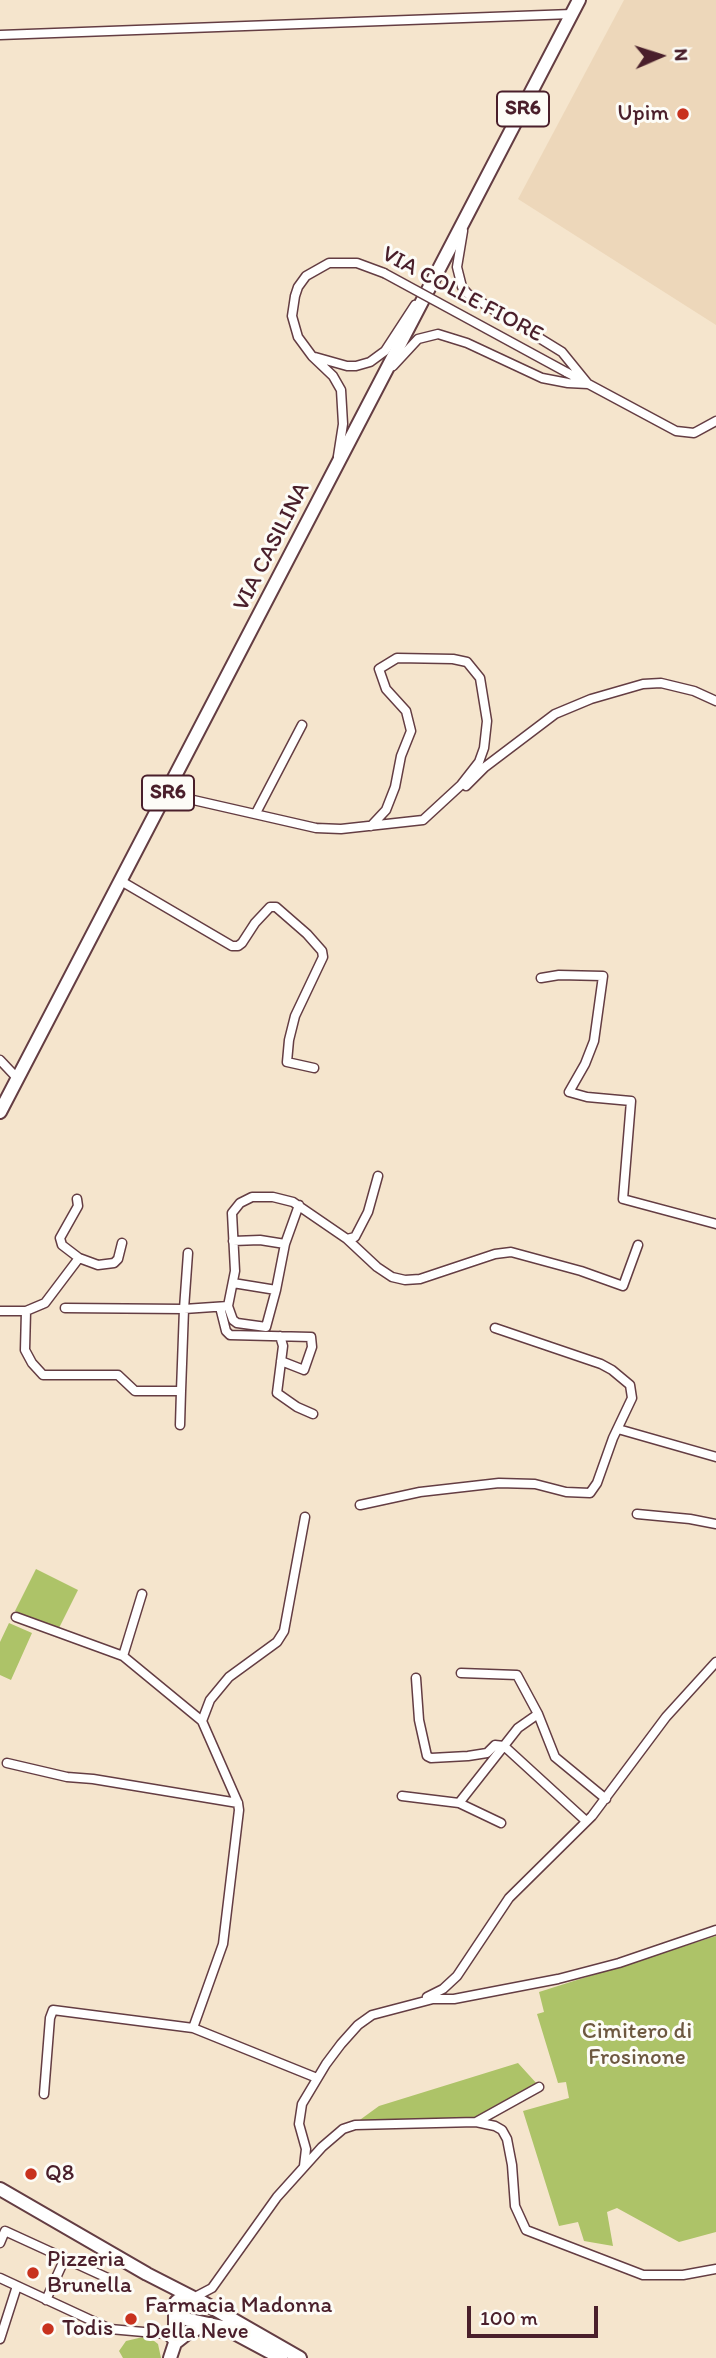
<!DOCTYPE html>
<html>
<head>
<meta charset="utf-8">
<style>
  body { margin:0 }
  #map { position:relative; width:716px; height:2358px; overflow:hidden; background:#f5e5cd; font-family:Itim,sans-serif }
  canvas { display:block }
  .north { position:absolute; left:625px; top:21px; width:70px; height:70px; -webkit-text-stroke:5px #fdfcf7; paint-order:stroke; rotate:87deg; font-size:19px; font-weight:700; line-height:28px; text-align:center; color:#4a1f2b }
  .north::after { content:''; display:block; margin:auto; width:24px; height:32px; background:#4a1f2b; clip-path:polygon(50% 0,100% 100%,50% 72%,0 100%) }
  .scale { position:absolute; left:467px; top:2306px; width:131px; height:32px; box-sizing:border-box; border:4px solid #4a1f2b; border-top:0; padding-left:9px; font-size:21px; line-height:24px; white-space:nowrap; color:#4a1f2b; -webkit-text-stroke:5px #fdfcf7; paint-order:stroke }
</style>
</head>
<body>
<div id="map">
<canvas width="716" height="2358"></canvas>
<div class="north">N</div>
<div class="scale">100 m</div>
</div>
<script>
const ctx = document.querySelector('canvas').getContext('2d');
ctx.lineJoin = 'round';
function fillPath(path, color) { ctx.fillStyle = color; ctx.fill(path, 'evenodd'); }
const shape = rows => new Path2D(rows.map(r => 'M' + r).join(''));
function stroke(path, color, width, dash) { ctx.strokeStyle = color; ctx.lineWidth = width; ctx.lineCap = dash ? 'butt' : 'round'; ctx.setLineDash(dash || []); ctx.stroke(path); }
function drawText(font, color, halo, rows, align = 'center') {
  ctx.font = font + ' Itim,sans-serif'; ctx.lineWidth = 6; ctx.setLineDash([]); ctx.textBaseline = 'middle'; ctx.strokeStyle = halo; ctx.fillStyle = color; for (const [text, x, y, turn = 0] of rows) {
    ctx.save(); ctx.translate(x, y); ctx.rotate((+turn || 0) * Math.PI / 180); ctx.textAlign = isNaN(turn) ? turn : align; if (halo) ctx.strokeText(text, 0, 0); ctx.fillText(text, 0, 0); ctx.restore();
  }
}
fillPath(shape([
  [624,0,716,0,716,325,518,199]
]), '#edd7ba');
fillPath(shape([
  [36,1569,78,1590,57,1632,15,1611],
  [9,1623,32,1633,11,1680,0,1675,0,1642],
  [716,1936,716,2232,679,2242,617,2208,607,2212,613,2246,584,2241,578,2222,559,2226,523,2111,569,2098,566,2082,558,2083,537,2014,544,2012,539,1992],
  [518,2063,538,2085,475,2119,357,2122,379,2106],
  [143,2337,149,2337,158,2344,161,2358,123,2358,119,2351,126,2341]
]), '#adc368');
const street = shape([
  [0,35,572,14],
  [463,231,457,267,462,287,468,294,562,352,588,384],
  [315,357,347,366,356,366,370,362,385,351,415,305],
  [393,366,418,339,438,334,467,343,542,378,568,383,588,384],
  [566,372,676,431,694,433,716,421],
  [338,456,343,424,341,390,333,376,312,356,298,337,292,316,295,296,298,287,306,276,329,263,357,263,384,273],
  [466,786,485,767,555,714,591,699,643,684,661,683,694,691,716,701],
  [167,794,316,828,341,829,423,820,461,785,479,762,484,748,487,721,480,678,467,662,453,659,397,658,379,669,386,689,406,711,411,731,401,756,395,787,386,810,371,826],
  [256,813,302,725],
  [121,881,232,946,238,946,242,943,255,923,270,907,276,907,307,934,322,951,323,957,295,1016,289,1040,287,1062,314,1068],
  [541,978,559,975,603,976,594,1041,585,1064,569,1092,587,1097,631,1101,623,1199,716,1224],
  [0,1060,17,1078],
  [77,1199,78,1206,60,1238,62,1245,79,1258],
  [347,1239,377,1267,392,1277,405,1280,420,1279,495,1254,511,1252,581,1271,623,1286,638,1245],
  [233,1241,260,1240,285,1244,299,1205],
  [233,1283,276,1290,285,1244],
  [228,1306,233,1320,237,1323,266,1327,276,1290],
  [220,1307,226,1331,230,1335,311,1337,312,1347,304,1370,281,1361],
  [65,1308,184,1309,188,1253],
  [0,1311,26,1311,25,1350,32,1363,43,1375,118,1375,135,1391,181,1391,184,1309,228,1306,235,1271,232,1213,240,1203,252,1197,273,1197,293,1202,347,1239,355,1237,368,1212,378,1176],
  [26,1311,45,1303,79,1258,98,1265,114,1263,118,1259,122,1243],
  [280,1336,283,1346,277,1393,297,1407,313,1414],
  [180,1425,181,1391],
  [618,1429,716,1457],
  [360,1505,420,1492,499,1483,535,1484,566,1492,590,1493,597,1483,613,1438,632,1398,630,1385,612,1370,601,1364,495,1328],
  [637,1514,690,1519,716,1524],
  [16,1617,123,1656,142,1594],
  [123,1656,202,1721,238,1803,239,1810,223,1944,193,2028,317,2078],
  [461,1673,517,1675,538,1714],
  [416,1678,419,1720,427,1756,431,1758,468,1756,487,1753,495,1745,504,1746,586,1821],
  [202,1721,210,1700,229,1677,277,1642,284,1631,305,1517],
  [7,1763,67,1777,93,1779,238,1803],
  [402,1796,459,1803,518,1728,538,1714,555,1757,606,1799],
  [459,1803,501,1823],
  [427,1997,443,1989,457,1976,509,1898,592,1816,666,1717,716,1662],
  [44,2094,50,2018,53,2010,193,2028],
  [476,2122,539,2087],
  [304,2166,306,2149,299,2124,302,2104,326,2064,341,2044,358,2025,372,2015,433,1999,454,1999,558,1979,619,1963,716,1930],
  [0,2243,5,2231,112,2280],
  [0,2278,110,2329,166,2334,175,2343],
  [193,2298,212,2288,277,2197,322,2147,343,2129,355,2125,476,2122,495,2126,502,2130,507,2139,512,2165,515,2206,526,2230,643,2275,683,2275,716,2269],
  [46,2300,65,2258],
  [0,2339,17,2286]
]);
const secondary = shape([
  [175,2343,189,2332,210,2324],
  [170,2358,175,2343,175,2311]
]);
const primary = shape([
  [0,1112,579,0],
  [0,2189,147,2274,192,2297],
  [281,2358,223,2327,181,2318,175,2311,176,2302,182,2297,197,2299,300,2358]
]);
stroke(street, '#643d43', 11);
stroke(secondary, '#643d43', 16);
stroke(primary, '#643d43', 16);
stroke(street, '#fff', 8);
stroke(secondary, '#fff', 12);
stroke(primary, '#fff', 12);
const streetBridge = shape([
  [384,273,566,372]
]);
stroke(streetBridge, '#643d43', 11, []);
stroke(streetBridge, '#fff', 8);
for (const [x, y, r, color] of [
  [683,114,7,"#c8321e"],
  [31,2174,7,"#c8321e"],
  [33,2273,7,"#c8321e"],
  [131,2319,7,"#c8321e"],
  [48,2329,7,"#c8321e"]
]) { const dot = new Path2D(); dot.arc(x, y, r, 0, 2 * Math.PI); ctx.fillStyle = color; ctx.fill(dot); stroke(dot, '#fdfcf7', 2.5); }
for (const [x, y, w] of [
  [523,109,52],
  [168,793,52]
]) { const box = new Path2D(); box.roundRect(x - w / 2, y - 17.5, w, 35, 5); ctx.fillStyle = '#fdfcf7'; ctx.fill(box); stroke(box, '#4a1f2b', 2); }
drawText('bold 21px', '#4a1f2b', null, [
  ["SR6",523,109],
  ["SR6",168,793]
]);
drawText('23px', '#4a1f2b', '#fdfcf7', [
  ["Upim",669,114,"right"],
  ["Q8",45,2174],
  ["Pizzeria",47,2260],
  ["Brunella",47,2286],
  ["Farmacia Madonna",145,2306],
  ["Della Neve",145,2332],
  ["Todis",62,2329]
], 'left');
drawText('23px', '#4a1f2b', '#fdfcf7', [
  ["VIA COLLE FIORE",462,295,28],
  ["VIA CASILINA",272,547,-63]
]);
drawText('23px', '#6d5840', '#fdfcf7', [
  ["Cimitero di",637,2032],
  ["Frosinone",637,2058]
]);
</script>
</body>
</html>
